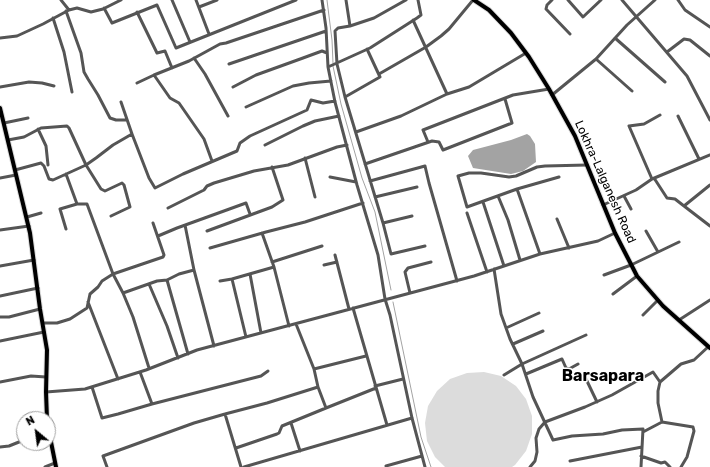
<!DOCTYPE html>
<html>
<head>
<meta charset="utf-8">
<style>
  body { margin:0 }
  #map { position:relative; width:710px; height:467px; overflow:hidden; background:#fff; font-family:Rubik,sans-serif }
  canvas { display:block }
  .north { position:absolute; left:16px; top:411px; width:40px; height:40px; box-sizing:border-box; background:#fff; border:1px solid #999; border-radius:50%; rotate:331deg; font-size:11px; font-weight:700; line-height:16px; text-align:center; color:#000 }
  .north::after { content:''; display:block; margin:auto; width:14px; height:18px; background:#000; clip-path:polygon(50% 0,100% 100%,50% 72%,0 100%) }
</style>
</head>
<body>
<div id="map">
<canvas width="710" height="467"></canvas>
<div class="north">N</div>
</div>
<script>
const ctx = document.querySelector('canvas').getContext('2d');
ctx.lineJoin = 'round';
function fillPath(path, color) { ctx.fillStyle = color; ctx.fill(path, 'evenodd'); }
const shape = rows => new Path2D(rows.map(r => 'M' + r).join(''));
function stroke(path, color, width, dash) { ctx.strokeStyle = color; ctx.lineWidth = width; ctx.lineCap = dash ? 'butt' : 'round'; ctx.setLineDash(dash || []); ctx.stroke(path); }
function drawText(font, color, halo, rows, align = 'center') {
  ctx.font = font + ' Rubik,sans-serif'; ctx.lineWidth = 3; ctx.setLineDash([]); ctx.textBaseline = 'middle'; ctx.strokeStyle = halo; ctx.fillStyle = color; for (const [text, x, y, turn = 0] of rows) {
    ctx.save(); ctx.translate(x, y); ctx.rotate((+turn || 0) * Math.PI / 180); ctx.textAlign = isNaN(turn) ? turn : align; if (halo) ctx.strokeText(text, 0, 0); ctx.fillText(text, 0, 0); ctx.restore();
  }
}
fillPath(shape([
  [484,372,501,376,516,386,526,399,532,416,532,434,526,451,515,465,512,467,445,467,435,457,427,441,425,423,428,406,437,391,450,379,467,373]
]), '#dcdcdc');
fillPath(shape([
  [527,134,530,136,535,144,536,162,523,171,511,174,473,168,468,156,473,150,511,140]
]), '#a3a3a3');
stroke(shape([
  [327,0,332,40,333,63],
  [333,66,341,104,362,178,375,212,391,290],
  [393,302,421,437,431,467]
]), '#a3a3a3', 1);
const major = shape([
  [474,0,489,10,511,33,529,57,549,89,575,136,615,233,637,276,663,306,710,348],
  [0,108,30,233,40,309,47,350,46,392,47,419],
  [48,427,56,467]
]);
stroke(major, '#dbdbdb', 6);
stroke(shape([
  [61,0,69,10],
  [172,0,190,42],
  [196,0,209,34],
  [322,0,326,28,328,67,335,102,357,185,378,255,385,299,390,315,412,418,425,467],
  [346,0,350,26,374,18,406,0],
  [552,0,547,5,546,9,570,34],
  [568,0,583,17,601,0],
  [622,0,687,76,710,120],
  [678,0,685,10,710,27],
  [199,7,217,0],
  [104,8,112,23,157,5,176,48,296,0],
  [66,11,81,53,84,72,88,79,98,95,110,118,116,120,127,120],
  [137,12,157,53,165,51,172,68],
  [53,18,64,52,72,92],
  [413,20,447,94],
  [350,26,338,28,335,31,337,64,345,97,380,77,367,49],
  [0,38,17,36,43,24,69,10,77,8,91,12,103,9,121,0],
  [615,38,665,82],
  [667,52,684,39,690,40,710,56],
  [194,58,205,74,228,116],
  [596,59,632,91],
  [229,64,326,31],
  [328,67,370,48,417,18,421,15,418,0],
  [379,74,426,47,441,36,449,29,473,0],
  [154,75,189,61,220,44,226,43,324,10],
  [137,83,154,75,170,98,179,103,204,139,212,161],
  [0,87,29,82,42,83,54,86],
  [233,87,256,75,303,58,322,51,327,53],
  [552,95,596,59,627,25,655,0],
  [345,97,383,223,391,254,425,246],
  [246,107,293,86,309,83,331,81],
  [678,116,699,159],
  [4,123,28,118],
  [38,129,46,146,48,165],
  [356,132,401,116,447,94,469,87,526,53],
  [132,134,149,178,155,188,183,174,237,151,240,143,250,136,307,110,311,100,323,103,335,101],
  [8,140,24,137,41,128,67,126,69,128,86,165,101,189,105,191,122,183,124,185,130,207,111,216],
  [428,142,423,130,513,95,549,89],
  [265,145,303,126,315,121,339,116],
  [305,158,315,197],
  [365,164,432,141,439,142,443,150,512,123,505,99],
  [15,170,41,163,44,166,49,179,53,180,86,165,96,158,113,145,132,134,121,102],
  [66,174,77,204],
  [330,177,356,182],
  [559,177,517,189,467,207,458,176,469,173,481,173,509,177,516,176,537,167,545,166,587,165],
  [0,178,16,175],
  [654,178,667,198,675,199,684,206,710,185],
  [652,179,629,126,644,124,660,115],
  [370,181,425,166,429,183,457,281],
  [517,189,540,254],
  [498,196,508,220,520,260],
  [624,196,631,209],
  [375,197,417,187],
  [483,202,504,266],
  [603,205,636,190,652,179,710,155],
  [684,206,710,226],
  [168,208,204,190,207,186,214,183,254,171,288,165,337,147,347,145],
  [467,213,487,272],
  [27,217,41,213],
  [557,219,569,248],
  [383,223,412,216],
  [185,225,194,270,214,346],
  [66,229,60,209,77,204,87,204,113,274,123,293,133,317,149,368],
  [0,230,29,226],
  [207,231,272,207,283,200,272,167],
  [646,231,658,252],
  [262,233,274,267,289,326],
  [158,236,177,228,246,203,250,214],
  [210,248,266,232,305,222,363,203],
  [335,255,349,309],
  [272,262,322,246],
  [324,265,337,262],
  [0,266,34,260],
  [494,269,501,314,510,339,522,364,533,397,553,440,572,436,603,434,622,430,643,429,641,467],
  [250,274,261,333],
  [604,275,631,265,679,242],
  [167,280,188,354],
  [220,281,232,279],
  [149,284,167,326,178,358],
  [123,293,157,281,167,280,179,274,194,270],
  [410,293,405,272,408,268,431,262],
  [613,294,637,276],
  [0,296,38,288],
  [88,302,118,379],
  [353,308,387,425],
  [643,315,658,300],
  [0,317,9,317,40,309],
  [679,320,710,300],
  [43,323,57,323,70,319,87,308,90,294,98,287,102,281,113,274,163,257,164,255,153,223],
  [296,324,314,369],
  [506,328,539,313],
  [246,337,232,279,274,267],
  [0,341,44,332],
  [513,344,543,331],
  [526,374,562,359,566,368,569,369,578,364],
  [504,375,522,364,586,335],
  [586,379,597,402],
  [0,382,31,376,46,377],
  [375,386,403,379],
  [92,387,102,418,118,414,152,404,140,372],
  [318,387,314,369,366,356],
  [46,392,85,389,146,370,197,350,474,276,540,254,598,241,615,233],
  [152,404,261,376,268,371],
  [225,414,241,467],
  [662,422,693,427,694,431,687,457,681,467],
  [291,423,300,451],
  [643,432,662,422,658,403,658,391,660,382],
  [0,447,9,446,24,440],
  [236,448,277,434,279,433,282,426,326,408],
  [641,456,661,463,665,462,670,467],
  [570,461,642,447],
  [386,466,422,456],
  [45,467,55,463],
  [107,467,103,456,194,423,225,414,267,403,318,387,326,408,376,388],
  [244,467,412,418],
  [530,467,535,461,537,452,536,438,539,429,545,422,585,407,612,395,653,372,660,382,681,364,694,360,708,347]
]), '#555', 3);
stroke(major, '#000', 4);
drawText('12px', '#000', '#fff', [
  ["Lokhra-Lalganesh Road",605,182,66]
]);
drawText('bold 16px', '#000', '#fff', [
  ["Barsapara",603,376]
]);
</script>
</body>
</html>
